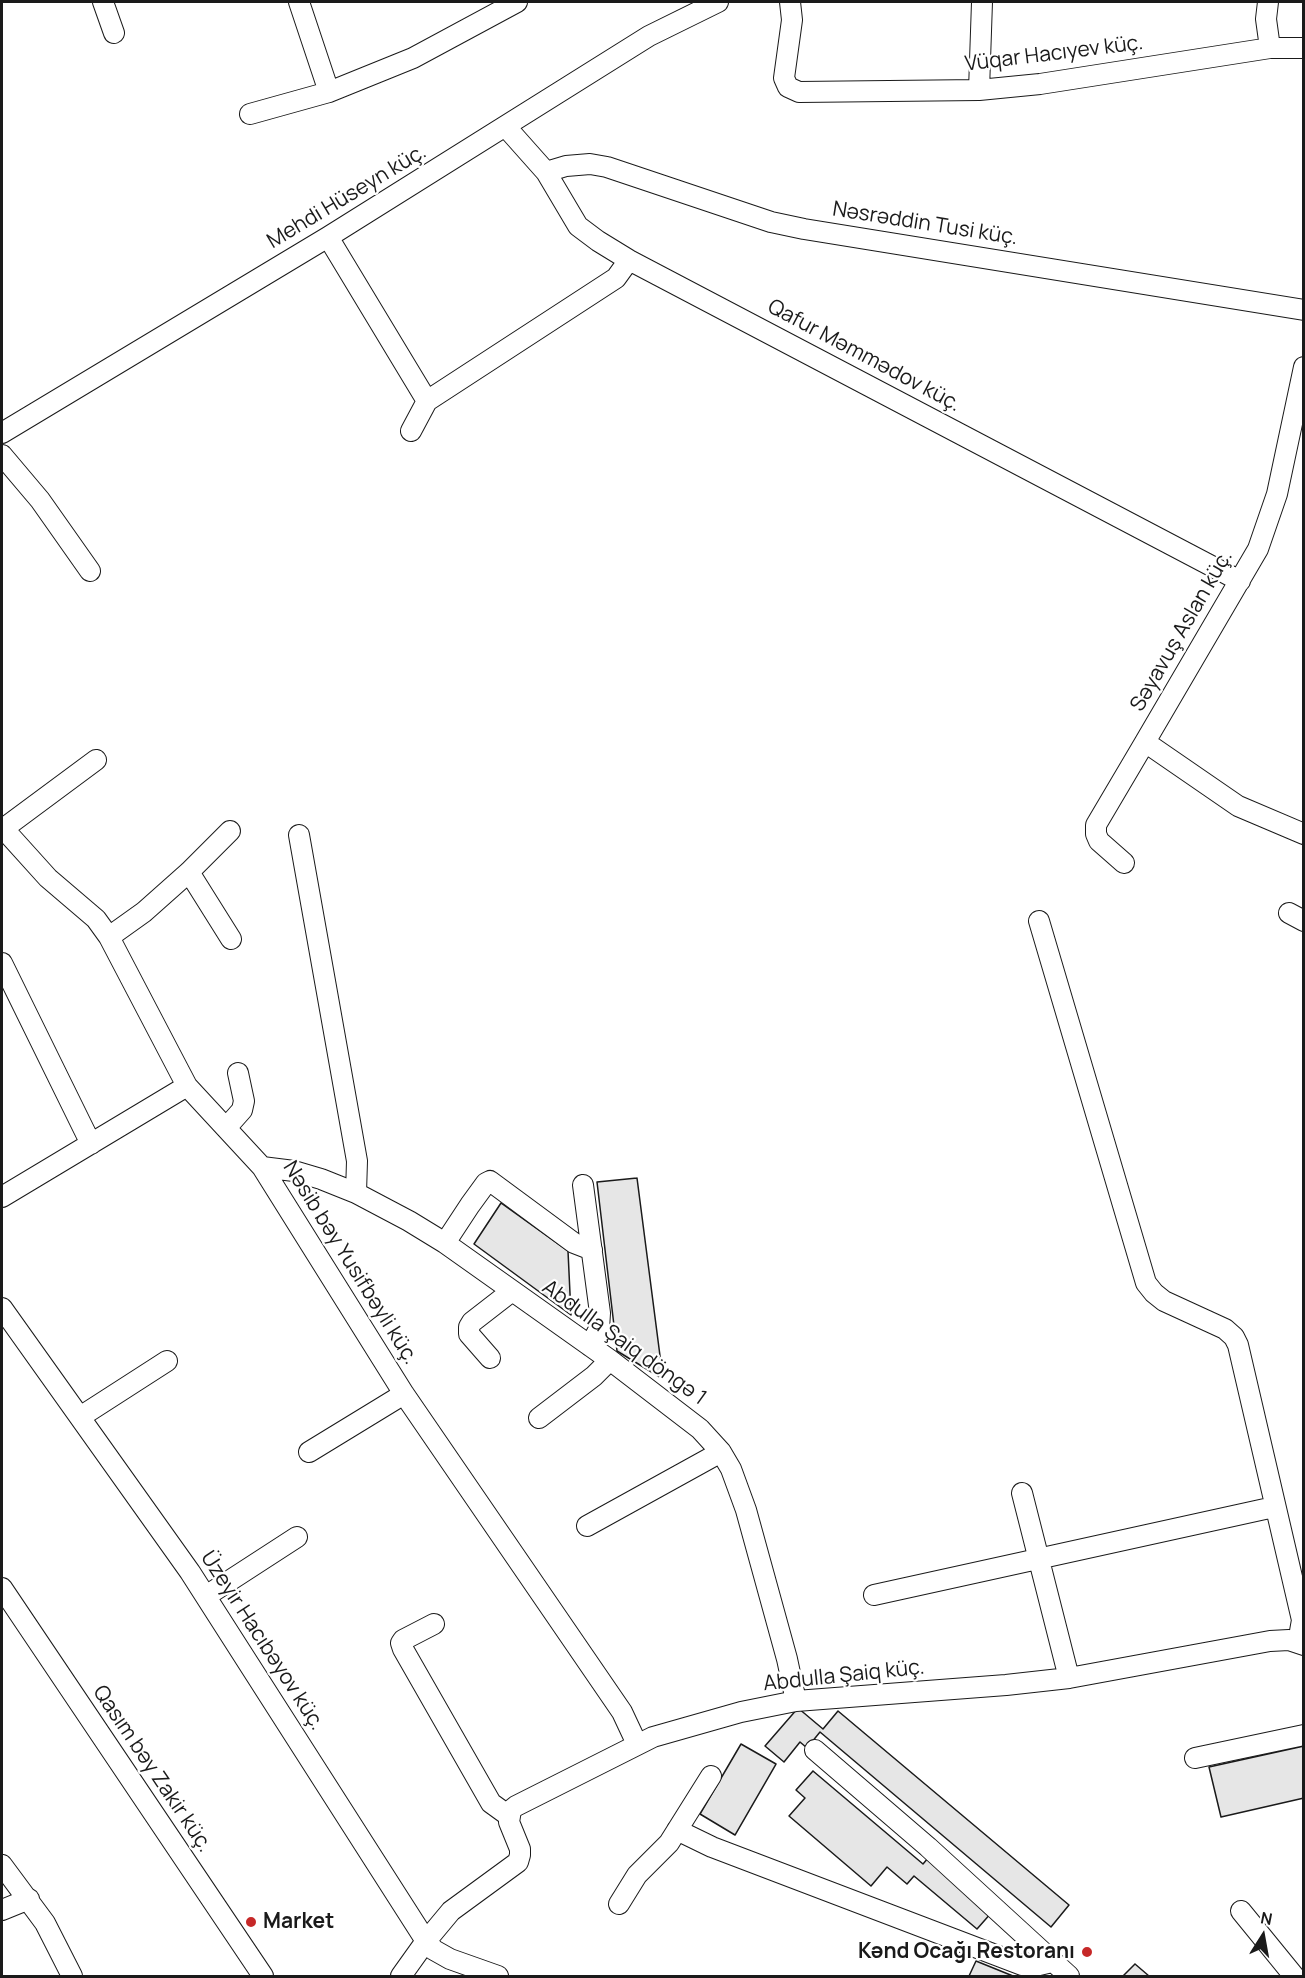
<!DOCTYPE html>
<html>
<head>
<meta charset="utf-8">
<style>
  body { margin:0 }
  #map { position:relative; width:1305px; height:1978px; overflow:hidden; background:#fff; font-family:Manrope,sans-serif }
  canvas { display:block }
  .frame { position:absolute; inset:0; border:3px solid #1a1a1a; pointer-events:none }
  .north { position:absolute; left:1233px; top:1906px; width:60px; height:60px; -webkit-text-stroke:4px #fff; paint-order:stroke; rotate:11deg; font-size:16px; font-weight:700; line-height:24px; text-align:center; color:#1a1a1a }
  .north::after { content:''; display:block; margin:auto; width:21px; height:27px; background:#1a1a1a; clip-path:polygon(50% 0,100% 100%,50% 72%,0 100%) }
</style>
</head>
<body>
<div id="map">
<canvas width="1305" height="1978"></canvas>
<div class="frame"></div>
<div class="north">N</div>
</div>
<script>
const ctx = document.querySelector('canvas').getContext('2d');
ctx.lineJoin = 'round';
function fillPath(path, color) { ctx.fillStyle = color; ctx.fill(path, 'evenodd'); }
const shape = rows => new Path2D(rows.map(r => 'M' + r).join(''));
function stroke(path, color, width, dash) { ctx.strokeStyle = color; ctx.lineWidth = width; ctx.lineCap = dash ? 'butt' : 'round'; ctx.setLineDash(dash || []); ctx.stroke(path); }
function drawText(font, color, halo, rows, align = 'center') {
  ctx.font = font + ' Manrope,sans-serif'; ctx.lineWidth = 4.5; ctx.setLineDash([]); ctx.textBaseline = 'middle'; ctx.strokeStyle = halo; ctx.fillStyle = color; for (const [text, x, y, turn = 0] of rows) {
    ctx.save(); ctx.translate(x, y); ctx.rotate((+turn || 0) * Math.PI / 180); ctx.textAlign = isNaN(turn) ? turn : align; if (halo) ctx.strokeText(text, 0, 0); ctx.fillText(text, 0, 0); ctx.restore();
  }
}
const building = shape([
  [637,1178,663,1379,617,1351,597,1182,637,1178],
  [501,1203,568,1251,571,1315,474,1244,501,1203],
  [798,1708,823,1729,838,1711,1069,1905,1051,1927,820,1732,807,1748,800,1742,784,1762,765,1746,798,1708],
  [741,1744,776,1764,735,1835,700,1814,741,1744],
  [1304,1746,1304,1798,1221,1817,1209,1767,1304,1746],
  [813,1771,923,1864,928,1858,992,1912,977,1929,914,1876,907,1884,887,1867,871,1886,789,1816,805,1798,796,1790,813,1771],
  [976,1961,1013,1976,969,1976,976,1961],
  [1135,1964,1149,1976,1123,1976,1135,1964]
]);
fillPath(building, '#e6e6e6');
stroke(building, '#1a1a1a', 1.5);
const minor = shape([
  [103,2,114,33],
  [299,2,329,92],
  [790,2,792,20,784,78,788,87,799,92,979,90,1040,84,1270,48,1304,48],
  [1268,2,1266,19,1270,48],
  [979,90,982,2],
  [250,114,329,92,413,58,517,2],
  [506,127,546,172,578,226,598,241,629,260,1240,581],
  [546,172,566,166,590,164,607,167,771,222,804,229,1304,310],
  [328,237,427,401],
  [1304,367,1277,494,1258,549,1145,742,1238,806,1304,834],
  [411,431,427,401,616,278,629,260],
  [2,433,328,237,649,36,718,2],
  [2,455,40,500,90,571],
  [2,827,48,878,96,919,109,937,187,1086,262,1167,404,1394,622,1712,637,1744],
  [3,829,96,760],
  [299,835,357,1161,356,1193],
  [1124,863,1099,841,1096,834,1096,825,1145,742],
  [189,872,231,939],
  [1289,913,1304,921],
  [1039,921,1146,1283,1154,1293,1164,1301,1225,1329,1234,1337,1238,1345,1302,1620,1298,1643],
  [109,937,144,912,189,872,230,831],
  [2,963,91,1144],
  [226,1128,242,1110,244,1101,238,1073],
  [262,1167,294,1171,321,1179,356,1193,409,1221,445,1243,610,1360,700,1429,721,1452,731,1469,746,1510,787,1659,796,1701],
  [583,1185,600,1313,599,1329,590,1346],
  [2,1197,187,1086],
  [445,1243,470,1205,486,1183,490,1181,574,1243,592,1250],
  [2,1308,190,1572,426,1941,434,1950,450,1959,498,1976],
  [490,1358,469,1334,469,1327,472,1322,512,1291],
  [80,1417,167,1361],
  [539,1418,594,1376,610,1360],
  [309,1452,404,1394],
  [1022,1493,1069,1678],
  [587,1526,721,1452],
  [2,1588,263,1976],
  [874,1595,1274,1507],
  [206,1596,297,1537],
  [434,1624,403,1640,401,1643,403,1649,491,1803,509,1816],
  [815,1750,928,1847,1069,1976],
  [1195,1758,1304,1735],
  [677,1830,712,1847,1022,1965,1035,1966,1052,1962],
  [2,1865,45,1923,72,1976],
  [619,1904,637,1875,669,1843,711,1776],
  [2,1910,29,1899],
  [1241,1911,1294,1976],
  [401,1976,426,1941,451,1911,518,1862,520,1855,520,1849,509,1822,511,1810,516,1806,653,1737,741,1712,796,1701,1006,1685,1069,1678,1270,1641,1289,1640,1304,1645]
]);
stroke(minor, '#1a1a1a', 22);
stroke(minor, '#fff', 20);
for (const [x, y, r, color] of [
  [251,1922,6,"#c62828"],
  [1087,1952,6,"#c62828"]
]) { const dot = new Path2D(); dot.arc(x, y, r, 0, 2 * Math.PI); ctx.fillStyle = color; ctx.fill(dot); stroke(dot, '#fff', 2); }
drawText('21px', '#1a1a1a', '#fff', [
  ["Vüqar Hacıyev küç.",1054,54,-7],
  ["Mehdi Hüseyn küç.",347,197,-31],
  ["Nəsrəddin Tusi küç.",925,224,9],
  ["Qafur Məmmədov küç.",864,356,28],
  ["Səyavuş Aslan küç.",1182,631,-60],
  ["Nəsib bəy Yusifbəyli küç.",350,1263,58],
  ["Abdulla Şaiq döngə 1",624,1343,36],
  ["Üzeyir Hacıbəyov küç.",262,1641,57],
  ["Abdulla Şaiq küç.",844,1676,-6],
  ["Qasım bəy Zakir küç.",152,1769,56]
]);
drawText('bold 21px', '#1a1a1a', '#fff', [
  ["Market",263,1922],
  ["Kənd Ocağı Restoranı",1075,1952,"right"]
], 'left');
</script>
</body>
</html>
